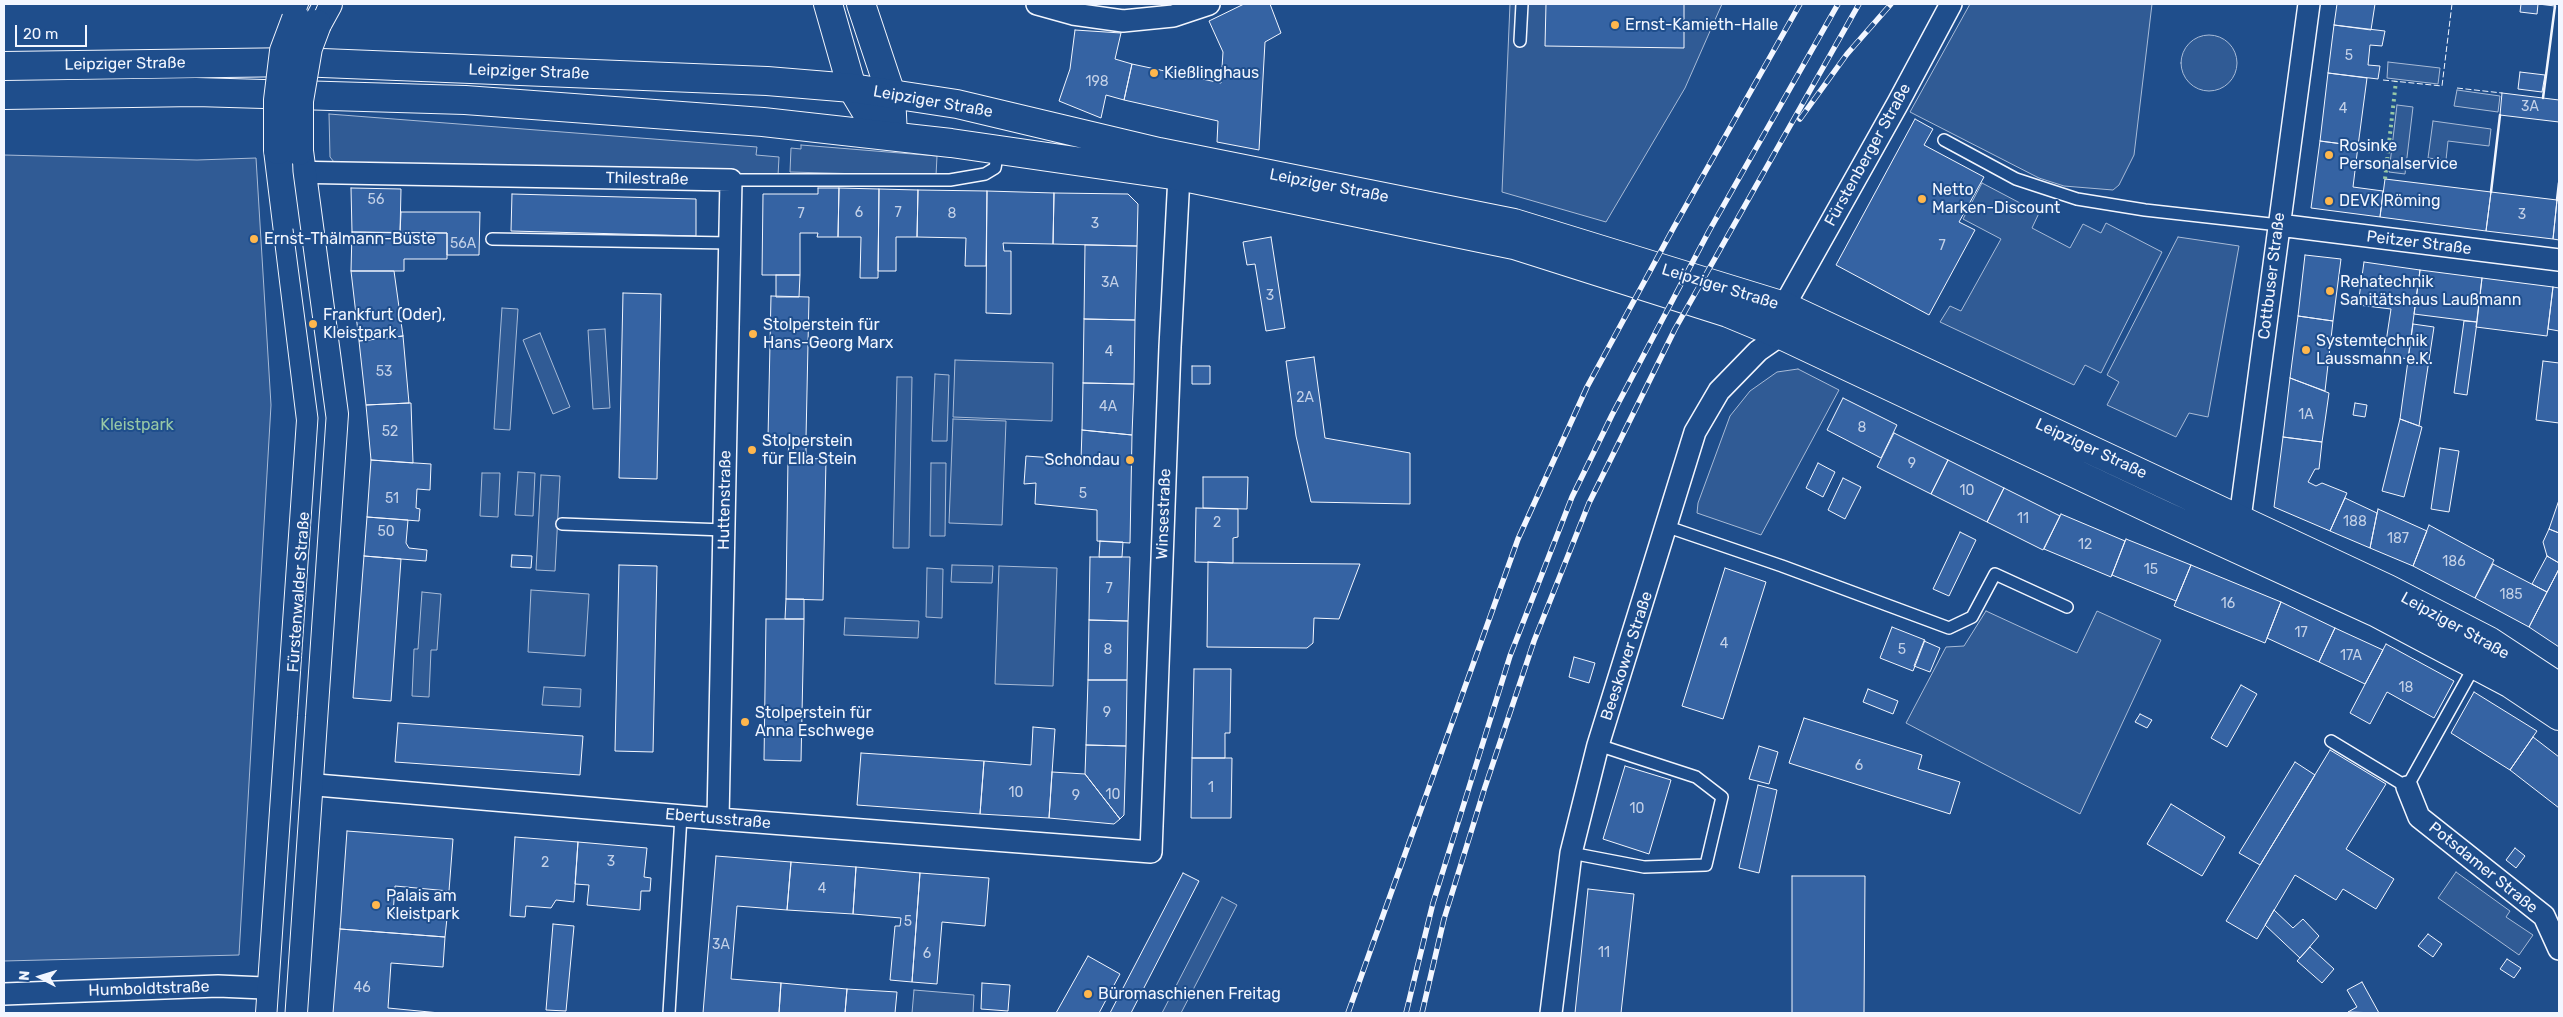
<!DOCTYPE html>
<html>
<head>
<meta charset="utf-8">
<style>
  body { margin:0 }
  #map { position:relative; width:2563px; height:1017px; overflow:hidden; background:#1f4e8c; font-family:Rubik,sans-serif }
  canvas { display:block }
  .frame { position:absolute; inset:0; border:5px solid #f2f6ff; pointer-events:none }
  .north { position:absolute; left:15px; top:952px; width:50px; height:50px; -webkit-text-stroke:4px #1f4e8c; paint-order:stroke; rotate:275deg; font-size:14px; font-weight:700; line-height:20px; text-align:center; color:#f2f6ff }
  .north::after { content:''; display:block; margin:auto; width:18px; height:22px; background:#f2f6ff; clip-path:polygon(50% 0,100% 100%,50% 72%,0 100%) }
  .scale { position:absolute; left:15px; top:25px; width:72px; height:22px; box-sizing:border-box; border:2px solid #f2f6ff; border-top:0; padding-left:6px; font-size:15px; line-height:18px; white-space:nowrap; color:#f2f6ff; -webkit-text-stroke:4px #1f4e8c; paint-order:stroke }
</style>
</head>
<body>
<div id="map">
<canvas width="2563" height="1017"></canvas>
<div class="frame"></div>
<div class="north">N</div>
<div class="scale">20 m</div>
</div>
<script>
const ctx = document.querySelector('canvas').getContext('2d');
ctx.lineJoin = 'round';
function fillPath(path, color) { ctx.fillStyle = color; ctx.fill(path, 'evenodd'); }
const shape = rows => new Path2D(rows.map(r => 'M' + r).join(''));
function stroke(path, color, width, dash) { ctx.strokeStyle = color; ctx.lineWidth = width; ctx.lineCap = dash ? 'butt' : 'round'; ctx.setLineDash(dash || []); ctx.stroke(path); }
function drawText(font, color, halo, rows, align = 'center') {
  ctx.font = font + ' Rubik,sans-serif'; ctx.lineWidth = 4; ctx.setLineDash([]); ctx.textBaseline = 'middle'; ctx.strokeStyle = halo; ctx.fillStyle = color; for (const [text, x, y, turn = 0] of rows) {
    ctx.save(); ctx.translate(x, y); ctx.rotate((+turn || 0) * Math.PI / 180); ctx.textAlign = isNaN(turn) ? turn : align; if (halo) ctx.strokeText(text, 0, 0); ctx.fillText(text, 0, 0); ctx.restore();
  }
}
const built = shape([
  [1510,4,1722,4,1685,88,1606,222,1502,192,1510,4],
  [1970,4,2152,4,2134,155,2119,185,2113,190,2064,186,2039,178,1910,112,1970,4],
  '2181 63a28 28 0 1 1 56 0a28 28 0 1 1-56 0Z',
  [2388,62,2440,68,2438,84,2387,78,2388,62],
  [2457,90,2500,96,2498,112,2454,106,2457,90],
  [2397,105,2413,107,2405,174,2389,172,2397,105],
  [329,114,757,147,756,155,779,157,778,176,334,162,330,157,329,114],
  [2433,121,2491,129,2489,146,2448,141,2446,160,2428,158,2433,121],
  [801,145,937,156,936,176,790,172,791,148,801,149,801,145],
  [4,155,197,160,256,158,271,405,239,955,4,961,4,155],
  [1982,183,2039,213,2032,228,2070,248,2083,224,2101,233,2106,223,2162,252,2101,373,2085,365,2074,385,1940,322,1950,306,1961,311,2001,239,1963,219,1982,183],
  [2178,237,2239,246,2208,417,2189,413,2176,437,2107,405,2119,382,2107,375,2178,237],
  [502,308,518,309,510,430,494,429,502,308],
  [605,329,610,408,593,409,588,330,605,329],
  [540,333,570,407,553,414,523,340,540,333],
  [955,360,1053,363,1052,421,953,417,955,360],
  [1798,369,1839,390,1761,535,1697,513,1698,503,1730,416,1750,391,1777,372,1798,369],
  [935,374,949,375,947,441,932,441,935,374],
  [897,377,912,377,909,548,893,548,897,377],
  [953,419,1006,421,1002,525,949,523,953,419],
  [931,463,946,463,945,536,930,536,931,463],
  [518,472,535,473,533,516,515,515,518,472],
  [482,473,500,473,498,517,480,516,482,473],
  [541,475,560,476,555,571,536,570,541,475],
  [952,565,993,566,992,583,951,582,952,565],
  [999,566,1057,568,1053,686,995,684,999,566],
  [927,568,943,569,942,618,926,617,927,568],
  [531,590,589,594,585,656,528,652,531,590],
  [422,592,441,594,437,650,431,650,429,697,412,696,414,649,418,649,422,592],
  [1986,611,2077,653,2097,611,2161,640,2080,814,1906,723,1946,647,1964,646,1986,611],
  [845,618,919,621,918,638,844,635,845,618],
  [544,687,581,689,580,707,542,705,544,687],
  [2456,872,2510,911,2506,917,2533,935,2519,955,2438,898,2456,872],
  [1222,897,1237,905,1181,1013,1162,1013,1222,897],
  [914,990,974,995,973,1013,912,1013,914,990]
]);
fillPath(built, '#305b95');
stroke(built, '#a8bbd7', 1);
const building = shape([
  [1244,4,1270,4,1281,33,1265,42,1259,150,1217,142,1218,121,1124,100,1132,64,1221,83,1223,52,1209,21,1244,4],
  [1546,4,1684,4,1684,48,1545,46,1546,4],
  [2337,4,2375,4,2371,30,2334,25,2337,4],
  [2521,4,2555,4,2555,6,2538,4,2537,14,2520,12,2521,4],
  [2334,25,2385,31,2382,46,2370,45,2368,65,2380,66,2378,79,2328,73,2334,25],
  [1075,30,1121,33,1115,59,1132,64,1124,100,1106,95,1101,118,1059,101,1070,69,1075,30],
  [2520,72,2545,75,2542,92,2518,89,2520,72],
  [2328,73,2367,78,2358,146,2320,141,2328,73],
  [2502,93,2559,100,2559,122,2500,115,2502,93],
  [1915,119,1933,129,1924,145,1984,177,1959,222,1975,230,1929,315,1836,265,1915,119],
  [2320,141,2358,146,2353,187,2383,191,2380,217,2311,208,2320,141],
  [2385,179,2491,192,2486,231,2380,217,2385,179],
  [351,188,401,189,400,233,352,232,351,188],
  [818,188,839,188,838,237,817,237,818,233,800,233,800,275,762,275,763,194,818,194,818,188],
  [839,188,879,189,878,278,860,278,861,237,838,237,839,188],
  [879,189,918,190,917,237,896,237,896,271,878,271,879,189],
  [918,190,987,191,986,266,965,266,966,238,917,237,918,190],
  [987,191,1054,193,1053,244,1003,243,1004,251,1011,251,1011,314,986,313,987,191],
  [2491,192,2557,200,2553,239,2486,231,2491,192],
  [1054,193,1128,194,1138,204,1137,246,1053,244,1054,193],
  [512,194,696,199,696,236,511,231,512,194],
  [2557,200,2559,200,2559,240,2553,239,2557,200],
  [401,212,480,212,479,255,447,255,447,233,400,233,401,212],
  [352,232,447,233,447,259,404,259,404,271,351,271,352,232],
  [1271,237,1285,328,1266,331,1255,264,1247,265,1243,242,1271,237],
  [1085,245,1137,246,1135,320,1084,319,1085,245],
  [2305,255,2341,259,2333,321,2298,316,2305,255],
  [2364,262,2420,270,2408,359,2384,355,2391,309,2358,305,2364,262],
  [2420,270,2482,278,2477,322,2414,314,2420,270],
  [351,271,394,271,403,336,359,341,351,271],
  [776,275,800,275,799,297,776,297,776,275],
  [2482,278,2553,287,2547,336,2476,327,2482,278],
  [2553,287,2559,288,2559,331,2548,329,2553,287],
  [623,293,661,294,657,479,619,478,623,293],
  [771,296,809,297,806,438,768,438,771,296],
  [2298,316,2333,321,2325,391,2290,378,2298,316],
  [1084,319,1135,320,1134,384,1083,383,1084,319],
  [2464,321,2477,322,2467,395,2454,393,2464,321],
  [2413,324,2434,327,2419,426,2400,419,2413,324],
  [403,336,409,403,366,405,359,341,403,336],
  [1314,357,1325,438,1410,453,1410,504,1311,502,1296,436,1286,361,1314,357],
  [2543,361,2559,363,2559,423,2536,420,2543,361],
  [1192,366,1210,366,1210,384,1192,384,1192,366],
  [2290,378,2329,393,2322,442,2283,437,2290,378],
  [1083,383,1134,384,1132,435,1082,430,1083,383],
  [1843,398,1897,425,1881,458,1827,430,1843,398],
  [409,403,411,403,413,463,371,460,366,405,409,403],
  [2355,403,2367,405,2365,417,2353,415,2355,403],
  [2400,419,2422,427,2404,497,2382,491,2400,419],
  [1082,430,1132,435,1130,543,1097,541,1097,510,1035,504,1036,483,1024,484,1026,456,1081,460,1082,430],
  [1894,433,1948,460,1931,494,1877,467,1894,433],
  [2283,437,2322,442,2319,469,2315,469,2308,482,2316,486,2322,483,2347,493,2330,531,2274,507,2283,437],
  [789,438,806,438,806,459,788,458,789,438],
  [2440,448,2459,451,2449,512,2431,509,2440,448],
  [788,458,826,459,823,600,786,599,788,458],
  [371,460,431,464,430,490,417,489,416,508,420,509,419,521,367,517,371,460],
  [1948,460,2004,488,1987,522,1931,494,1948,460],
  [1818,463,1835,472,1823,497,1806,488,1818,463],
  [1203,477,1248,477,1247,509,1203,508,1203,477],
  [1843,478,1861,487,1845,519,1828,510,1843,478],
  [2004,488,2060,516,2043,550,1987,522,2004,488],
  [2345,498,2377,513,2370,548,2330,531,2345,498],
  [2559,500,2559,533,2549,529,2559,500],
  [1196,508,1238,509,1238,537,1233,538,1233,563,1195,562,1196,508],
  [2378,509,2427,531,2413,566,2370,548,2378,509],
  [2061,514,2125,541,2111,577,2044,549,2061,514],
  [367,517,408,520,406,543,409,548,427,550,426,561,364,556,367,517],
  [2429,525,2494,560,2475,598,2413,566,2429,525],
  [2549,529,2559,533,2559,563,2547,556,2543,542,2549,529],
  [1960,532,1976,540,1949,596,1933,589,1960,532],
  [2126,539,2191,565,2176,601,2112,575,2126,539],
  [1100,541,1123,542,1122,557,1099,557,1100,541],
  [512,555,532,556,531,568,511,567,512,555],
  [364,556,401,559,391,701,353,698,364,556],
  [2547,556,2559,563,2559,569,2547,592,2532,584,2547,556],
  [1090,557,1130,557,1128,621,1089,620,1090,557],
  [1208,562,1233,563,1360,564,1339,619,1314,618,1313,643,1307,648,1207,647,1208,562],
  [2493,564,2547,592,2529,627,2475,598,2493,564],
  [619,565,657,566,653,752,615,751,619,565],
  [2191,565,2281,602,2265,643,2174,606,2191,565],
  [1725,568,1766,582,1723,719,1682,706,1725,568],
  [2559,569,2559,647,2529,627,2559,569],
  [786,599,804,599,804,619,785,619,786,599],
  [2281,602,2335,628,2319,662,2267,638,2281,602],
  [766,619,804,619,801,761,764,760,766,619],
  [1089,620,1128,621,1127,680,1088,680,1089,620],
  [1892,627,1925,640,1913,671,1880,658,1892,627],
  [2335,628,2383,650,2365,684,2319,662,2335,628],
  [1924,641,1940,648,1930,672,1914,666,1924,641],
  [2386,644,2454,681,2434,718,2387,692,2370,724,2350,713,2386,644],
  [1574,657,1595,663,1589,683,1569,677,1574,657],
  [1194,669,1231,669,1230,733,1225,733,1225,758,1192,758,1194,669],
  [1088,680,1127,680,1126,746,1086,745,1088,680],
  [2241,685,2257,694,2227,747,2211,738,2241,685],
  [1868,689,1898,701,1893,714,1863,702,1868,689],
  [2474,692,2537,731,2510,770,2451,733,2474,692],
  [2140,714,2152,720,2147,728,2135,722,2140,714],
  [1804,718,1922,755,1918,769,1960,782,1950,814,1789,763,1804,718],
  [398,723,583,736,580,775,395,762,398,723],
  [1033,727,1055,729,1049,818,980,814,984,761,1031,765,1033,727],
  [2533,737,2559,757,2559,808,2510,770,2533,737],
  [1086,745,1126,746,1124,815,1120,819,1085,774,1086,745],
  [1759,746,1778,752,1769,784,1749,779,1759,746],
  [2330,750,2386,784,2346,849,2394,879,2376,909,2343,889,2336,900,2295,875,2257,939,2226,921,2330,750],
  [861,753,984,761,980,814,857,805,861,753],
  [1192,758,1232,758,1231,818,1191,818,1192,758],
  [2295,762,2315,775,2260,865,2239,853,2295,762],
  [1625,766,1671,780,1649,854,1603,839,1625,766],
  [1052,772,1085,774,1120,819,1114,824,1049,818,1052,772],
  [1758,785,1777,790,1759,873,1739,868,1758,785],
  [2171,804,2225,837,2202,876,2147,844,2171,804],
  [347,831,453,839,449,891,395,886,393,914,447,918,445,937,340,929,347,831],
  [515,837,578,842,574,902,556,900,551,908,526,906,525,917,510,916,515,837],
  [578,842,647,848,644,877,651,878,650,891,641,891,640,910,587,905,589,885,575,884,578,842],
  [2515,848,2525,856,2516,868,2506,860,2515,848],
  [716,856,791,862,787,910,737,906,731,979,781,983,779,1013,703,1013,716,856],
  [791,862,856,867,853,914,787,910,791,862],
  [856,867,920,873,912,982,890,980,895,926,900,926,901,918,853,914,856,867],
  [920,873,989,878,985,926,942,922,937,984,912,982,920,873],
  [1183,873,1199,881,1131,1013,1110,1013,1183,873],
  [1792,876,1865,876,1864,1013,1792,1013,1792,876],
  [1588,889,1634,894,1621,1013,1575,1013,1588,889],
  [2274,910,2293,928,2303,919,2319,936,2300,958,2265,925,2274,910],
  [553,924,574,926,566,1011,546,1010,553,924],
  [340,929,445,937,443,967,391,963,388,1008,440,1013,333,1013,340,929],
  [2428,934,2442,944,2433,957,2418,946,2428,934],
  [2310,947,2334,969,2322,983,2297,961,2310,947],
  [1088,956,1120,974,1099,1013,1056,1013,1088,956],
  [2507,959,2521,968,2514,978,2500,969,2507,959],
  [2362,982,2379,1013,2348,1012,2357,1007,2347,990,2362,982],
  [781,983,847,989,845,1013,779,1013,781,983],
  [982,983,1010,985,1008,1011,981,1009,982,983],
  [847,989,897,992,895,1013,845,1013,847,989]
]);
fillPath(building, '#3563a3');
stroke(building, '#f2f6ff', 1);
const service = shape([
  [1520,41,1522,4],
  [1944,140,2016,179,2077,199,2145,210,2279,225],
  [731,180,950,180,985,174,995,168,998,151],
  [492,239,730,243],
  [562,524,724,530],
  [1668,527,1782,566,1949,628,1972,617,1995,574,2067,607],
  [2331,741,2407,787,2475,665],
  [1571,853,1644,867,1706,865,1722,797,1696,777,1598,745],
  [669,1013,681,816]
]);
const minor = shape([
  [1037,4,1073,14,1123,21,1173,16,1209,4],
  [286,172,731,180,718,819],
  [2279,225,2559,260],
  [1784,306,1898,103,1951,4],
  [2236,548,2309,4],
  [293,783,718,819,1151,852,1170,347,1179,176],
  [2407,787,2419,817,2544,916,2559,949],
  [4,994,218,986,287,989],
  [1551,1013,1571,853,1598,745,1695,432,1719,391,1758,351,1781,335]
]);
const tertiary = shape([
  [828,4,852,88,867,113,893,136],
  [861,4,891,94,893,136],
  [317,24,328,4],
  [270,1013,311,420,278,150],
  [293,1013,334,414,299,151]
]);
const primary = shape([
  [4,66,298,62,767,81,852,88,957,104,1159,152,1514,223,1784,306,2388,589,2489,641,2559,687],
  [4,95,196,92,465,100,763,122,951,143,1179,176,1514,245,1728,313,1781,335,2159,513,2375,612,2511,684,2559,716]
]);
stroke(service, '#f2f6ff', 14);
stroke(minor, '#f2f6ff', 24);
stroke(tertiary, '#f2f6ff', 30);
stroke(primary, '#f2f6ff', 30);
stroke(service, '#1f4e8c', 11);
stroke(minor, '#1f4e8c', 21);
stroke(tertiary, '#1f4e8c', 28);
stroke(primary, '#1f4e8c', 28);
stroke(shape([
  [283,115,283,100,291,50,309,4],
  [277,1013,318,418,293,229],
  [285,1013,326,418,293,172,290,102,298,51,318,4]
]), '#f2f6ff', 1);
const rail = shape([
  [1800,119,1847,54,1891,4],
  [1348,1013,1518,539,1587,387,1674,227,1800,4],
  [1406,1013,1433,903,1510,656,1572,497,1612,415,1709,231,1838,4],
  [1422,1013,1444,919,1485,787,1534,641,1589,503,1675,329,1859,4]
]);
stroke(rail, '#f2f6ff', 5.5);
stroke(rail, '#1f4e8c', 4, [11]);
const tertiaryBridge = shape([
  [278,150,278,100,284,51,296,19],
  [299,151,299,101,308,48,317,24]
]);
stroke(tertiaryBridge, '#f2f6ff', 30, []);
stroke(tertiaryBridge, '#1f4e8c', 28);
stroke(shape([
  [2385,179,2396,81]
]), '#97c8a6', 4, [2.5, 4]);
stroke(shape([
  [2383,80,2442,86,2452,4],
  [2457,88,2502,93],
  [2358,146,2388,148]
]), '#f2f6ff', 1, [6, 2.5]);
stroke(shape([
  [2543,98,2555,6],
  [2491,192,2500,115],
  [2557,200,2559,183]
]), '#f2f6ff', 2.5);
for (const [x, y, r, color] of [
  [1615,25,5,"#ffb74d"],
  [1154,73,5,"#ffb74d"],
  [2329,155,5,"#ffb74d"],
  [1922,199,5,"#ffb74d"],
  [2329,201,5,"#ffb74d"],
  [254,239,5,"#ffb74d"],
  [2330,291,5,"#ffb74d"],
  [313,324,5,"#ffb74d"],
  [753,334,5,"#ffb74d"],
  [2306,350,5,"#ffb74d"],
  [752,450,5,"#ffb74d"],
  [1130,460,5,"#ffb74d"],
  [745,722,5,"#ffb74d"],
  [376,905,5,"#ffb74d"],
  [1088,994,5,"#ffb74d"]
]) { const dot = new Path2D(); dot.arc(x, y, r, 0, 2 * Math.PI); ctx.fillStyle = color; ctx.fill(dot); stroke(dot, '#1f4e8c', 2); }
drawText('14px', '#c3d1e8', null, [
  ["5",2349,56],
  ["198",1097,82],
  ["3A",2530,107],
  ["4",2343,109],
  ["56",376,200],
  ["6",859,213],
  ["7",898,213],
  ["7",801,214],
  ["8",952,214],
  ["3",2522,215],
  ["3",1095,224],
  ["56A",463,244],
  ["7",1942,246],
  ["3A",1110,283],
  ["3",1270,296],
  ["4",1109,352],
  ["53",384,372],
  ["2A",1305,398],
  ["4A",1108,407],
  ["1A",2306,415],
  ["8",1862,428],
  ["52",390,432],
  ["9",1912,464],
  ["10",1967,491],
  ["5",1083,494],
  ["51",392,499],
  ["11",2023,519],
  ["188",2355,522],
  ["2",1217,523],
  ["50",386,532],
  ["187",2398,539],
  ["12",2085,545],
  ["186",2454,562],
  ["15",2151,570],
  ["7",1109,589],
  ["185",2511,595],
  ["16",2228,604],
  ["17",2301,633],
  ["4",1724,644],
  ["8",1108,650],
  ["5",1902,650],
  ["17A",2351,656],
  ["18",2406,688],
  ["9",1107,713],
  ["6",1859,766],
  ["1",1211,788],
  ["10",1016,793],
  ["10",1113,795],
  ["9",1076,796],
  ["10",1637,809],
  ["3",611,862],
  ["2",545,863],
  ["4",822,889],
  ["5",908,922],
  ["3A",721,945],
  ["11",1604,953],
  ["6",927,954],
  ["46",362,988]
]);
drawText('16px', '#f2f6ff', '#1f4e8c', [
  ["Ernst-Kamieth-Halle",1625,25],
  ["Kießlinghaus",1164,73],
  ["Rosinke",2339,146],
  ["Personalservice",2339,164],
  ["Netto",1932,190],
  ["Marken-Discount",1932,208],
  ["DEVK Röming",2339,201],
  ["Ernst-Thälmann-Büste",264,239],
  ["Rehatechnik",2340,282],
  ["Sanitätshaus Laußmann",2340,300],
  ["Frankfurt (Oder),",323,315],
  ["Kleistpark",323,333],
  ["Stolperstein für",763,325],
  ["Hans-Georg Marx",763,343],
  ["Systemtechnik",2316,341],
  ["Laussmann e.K.",2316,359],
  ["Stolperstein",762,441],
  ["für Ella Stein",762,459],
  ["Schondau",1120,460,"right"],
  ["Stolperstein für",755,713],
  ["Anna Eschwege",755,731],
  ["Palais am",386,896],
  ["Kleistpark",386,914],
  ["Büromaschienen Freitag",1098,994]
], 'left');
drawText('16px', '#f2f6ff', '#1f4e8c', [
  ["Leipziger Straße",125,64,-1],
  ["Leipziger Straße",529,72,2],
  ["Leipziger Straße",933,102,10],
  ["Fürstenberger Straße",1868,155,-61],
  ["Thilestraße",647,179,1],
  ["Leipziger Straße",1329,186,11],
  ["Peitzer Straße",2419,243,7],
  ["Cottbuser Straße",2272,276,-83],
  ["Leipziger Straße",1720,287,17],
  ["Leipziger Straße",2091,449,25],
  ["Huttenstraße",725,500,-89],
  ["Winsestraße",1164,514,-88],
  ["Fürstenwalder Straße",299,592,-86],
  ["Leipziger Straße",2455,626,29],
  ["Beeskower Straße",1627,656,-72],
  ["Ebertusstraße",718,819,5],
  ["Potsdamer Straße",2483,868,39],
  ["Humboldtstraße",149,989,-2]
]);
drawText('16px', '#97c8a6', '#1f4e8c', [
  ["Kleistpark",137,425]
]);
</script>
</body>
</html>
